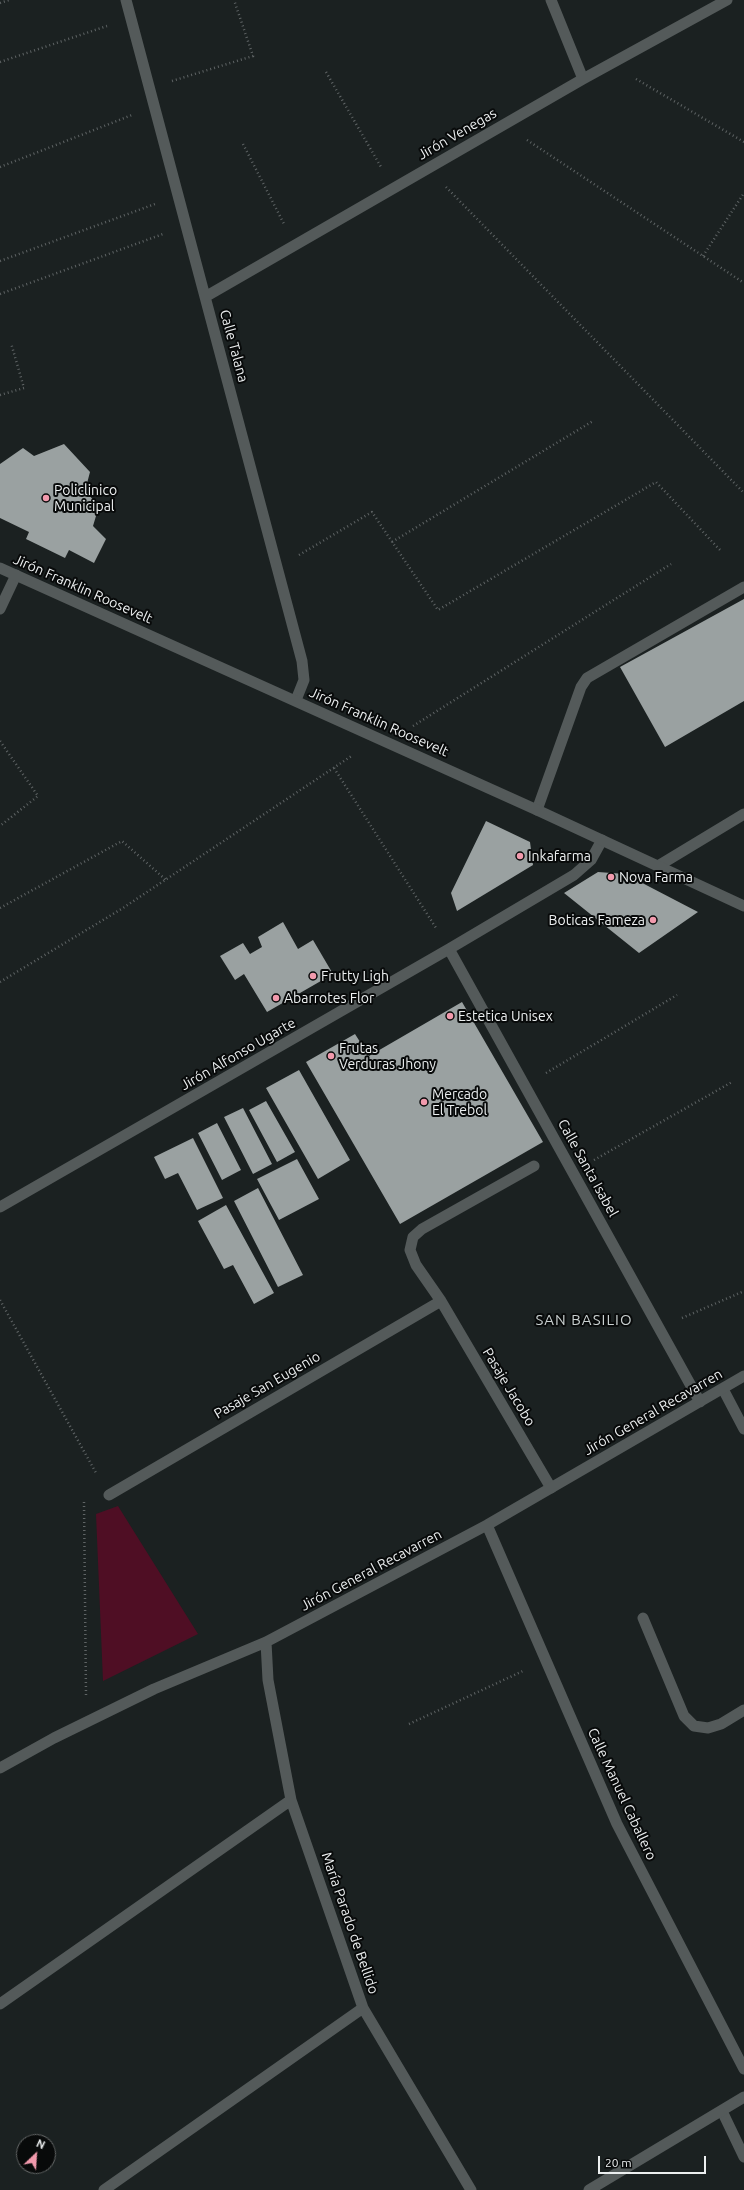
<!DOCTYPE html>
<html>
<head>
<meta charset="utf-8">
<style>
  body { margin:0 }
  #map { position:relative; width:744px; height:2190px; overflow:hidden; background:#1b2121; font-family:Ubuntu,sans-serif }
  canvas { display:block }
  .north { position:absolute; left:16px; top:2134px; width:40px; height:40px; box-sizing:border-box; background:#080a0a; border:1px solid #636666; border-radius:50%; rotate:25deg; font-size:11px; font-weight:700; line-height:16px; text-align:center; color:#eceff0 }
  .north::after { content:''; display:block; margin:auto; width:14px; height:18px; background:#f29aad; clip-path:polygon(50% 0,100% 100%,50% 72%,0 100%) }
  .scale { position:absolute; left:598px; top:2156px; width:108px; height:18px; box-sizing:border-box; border:2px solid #eceff0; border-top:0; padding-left:5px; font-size:12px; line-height:14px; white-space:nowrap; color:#eceff0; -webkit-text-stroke:3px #080a0a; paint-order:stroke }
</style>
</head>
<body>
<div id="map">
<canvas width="744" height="2190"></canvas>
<div class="north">N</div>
<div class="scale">20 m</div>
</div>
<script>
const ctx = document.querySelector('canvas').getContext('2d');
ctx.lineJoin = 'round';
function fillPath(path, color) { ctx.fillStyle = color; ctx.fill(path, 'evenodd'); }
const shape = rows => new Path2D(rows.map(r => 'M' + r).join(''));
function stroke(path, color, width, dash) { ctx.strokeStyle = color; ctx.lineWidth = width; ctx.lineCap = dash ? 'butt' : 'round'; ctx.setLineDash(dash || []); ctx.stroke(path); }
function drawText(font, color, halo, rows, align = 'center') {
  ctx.font = font + ' Ubuntu,sans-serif'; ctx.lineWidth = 4; ctx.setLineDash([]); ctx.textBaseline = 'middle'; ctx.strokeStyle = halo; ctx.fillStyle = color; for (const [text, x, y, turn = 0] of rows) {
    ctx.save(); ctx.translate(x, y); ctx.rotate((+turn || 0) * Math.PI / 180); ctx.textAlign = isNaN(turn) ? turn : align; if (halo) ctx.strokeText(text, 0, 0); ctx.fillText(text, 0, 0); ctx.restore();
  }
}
fillPath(shape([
  [118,1506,198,1634,103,1681,96,1514]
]), '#4f0e24');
fillPath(shape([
  [64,444,90,472,85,491,99,506,93,526,106,539,94,563,69,550,65,558,26,539,29,532,0,518,0,464,23,448,34,456],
  [744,599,744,701,665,747,620,667],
  [486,821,530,842,533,865,457,911,451,893],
  [598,872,625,874,698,912,639,953,564,893],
  [283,922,298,949,313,940,333,974,267,1012,244,974,235,980,220,956,243,943,250,954,262,947,258,937],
  [462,1002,543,1142,400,1224,306,1062,355,1034,369,1056],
  [299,1070,350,1160,318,1179,266,1088],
  [266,1101,295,1152,277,1162,249,1110],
  [243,1108,272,1164,253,1174,224,1117],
  [217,1123,241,1170,222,1180,198,1133],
  [193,1138,223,1198,197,1210,178,1173,165,1179,154,1157],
  [297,1159,319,1199,279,1220,257,1179],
  [258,1188,303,1275,278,1287,234,1201],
  [226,1205,274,1293,254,1304,233,1265,224,1269,198,1221]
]), '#9aa1a1');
stroke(shape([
  [0,3,9,0],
  [0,62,107,26],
  [326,72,381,167],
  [636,79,744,142],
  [172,81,253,56,234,0],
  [527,140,744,283],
  [243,144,284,224],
  [0,167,132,115],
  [446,187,744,493],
  [703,256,744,193],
  [0,261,155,204],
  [0,294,163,234],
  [0,395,24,388,11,343],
  [392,542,593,421],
  [299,555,372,512,438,610,656,482,720,550],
  [413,726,671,564],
  [0,741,38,796,0,826],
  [334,768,436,928],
  [0,908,122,841,166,880],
  [0,982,123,908,353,755],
  [546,1073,677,995],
  [594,1160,732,1082],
  [0,1300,96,1473],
  [682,1318,742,1292],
  [84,1502,86,1695],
  [409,1724,523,1671]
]), '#5f6465', 2.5, [1, 3]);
stroke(shape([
  [537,810,581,687,587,678,744,587],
  [658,866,744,814],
  [534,1166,422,1229,413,1237,410,1250,416,1265,441,1301,551,1488],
  [723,1389,744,1429],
  [109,1495,441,1301],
  [643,1618,684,1716,694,1726,708,1728,721,1724,744,1710],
  [722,2111,744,2157]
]), '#545a5a', 11);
stroke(shape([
  [126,0,302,661,304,680,296,700],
  [551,0,583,79],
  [205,297,583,79,727,0],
  [0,609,16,575],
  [449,949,700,1402],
  [0,1207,449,949,574,875,591,860,602,840],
  [487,1525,617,1824,744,2069],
  [266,1642,268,1680,291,1800,363,2008,471,2190],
  [0,1768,54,1738,154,1689,266,1642,487,1525,744,1376],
  [0,2004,291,1800],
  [104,2190,363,2008],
  [589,2190,744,2097]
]), '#545a5a', 11);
stroke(shape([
  [0,568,537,810,744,906]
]), '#545a5a', 11);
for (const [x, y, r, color] of [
  [46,498,4,"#f29aad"],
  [520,856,4,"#f29aad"],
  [611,877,4,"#f29aad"],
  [653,920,4,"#f29aad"],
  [313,976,4,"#f29aad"],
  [276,998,4,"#f29aad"],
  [450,1016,4,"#f29aad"],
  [331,1056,4,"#f29aad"],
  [424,1102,4,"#f29aad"]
]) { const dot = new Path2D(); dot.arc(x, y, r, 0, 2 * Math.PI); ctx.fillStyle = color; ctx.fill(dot); stroke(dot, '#080a0a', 1.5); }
drawText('14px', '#eceff0', '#080a0a', [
  ["Jirón Venegas",457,134,-30],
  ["Calle Talana",234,346,75],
  ["Jirón Franklin Roosevelt",83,589,24],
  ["Jirón Franklin Roosevelt",379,722,24],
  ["Jirón Alfonso Ugarte",238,1054,-30],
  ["Calle Santa Isabel",588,1168,61],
  ["Pasaje San Eugenio",267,1385,-30],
  ["Pasaje Jacobo",509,1387,59],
  ["Jirón General Recavarren",653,1412,-30],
  ["Jirón General Recavarren",371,1570,-28],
  ["Calle Manuel Caballero",622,1794,65],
  ["María Parado de Bellido",350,1923,71]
]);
drawText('14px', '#eceff0', '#080a0a', [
  ["Policlinico",54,490],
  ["Municipal",54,506],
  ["Inkafarma",528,856],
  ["Nova Farma",619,877],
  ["Boticas Fameza",645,920,"right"],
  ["Frutty Ligh",321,976],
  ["Abarrotes Flor",284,998],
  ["Estetica Unisex",458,1016],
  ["Frutas",339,1048],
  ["Verduras Jhony",339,1064],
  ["Mercado",432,1094],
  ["El Trebol",432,1110]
], 'left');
ctx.letterSpacing = '1px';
drawText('15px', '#c9d0d0', '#080a0a', [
  ["SAN BASILIO",584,1320]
]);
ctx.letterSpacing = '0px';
</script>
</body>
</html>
